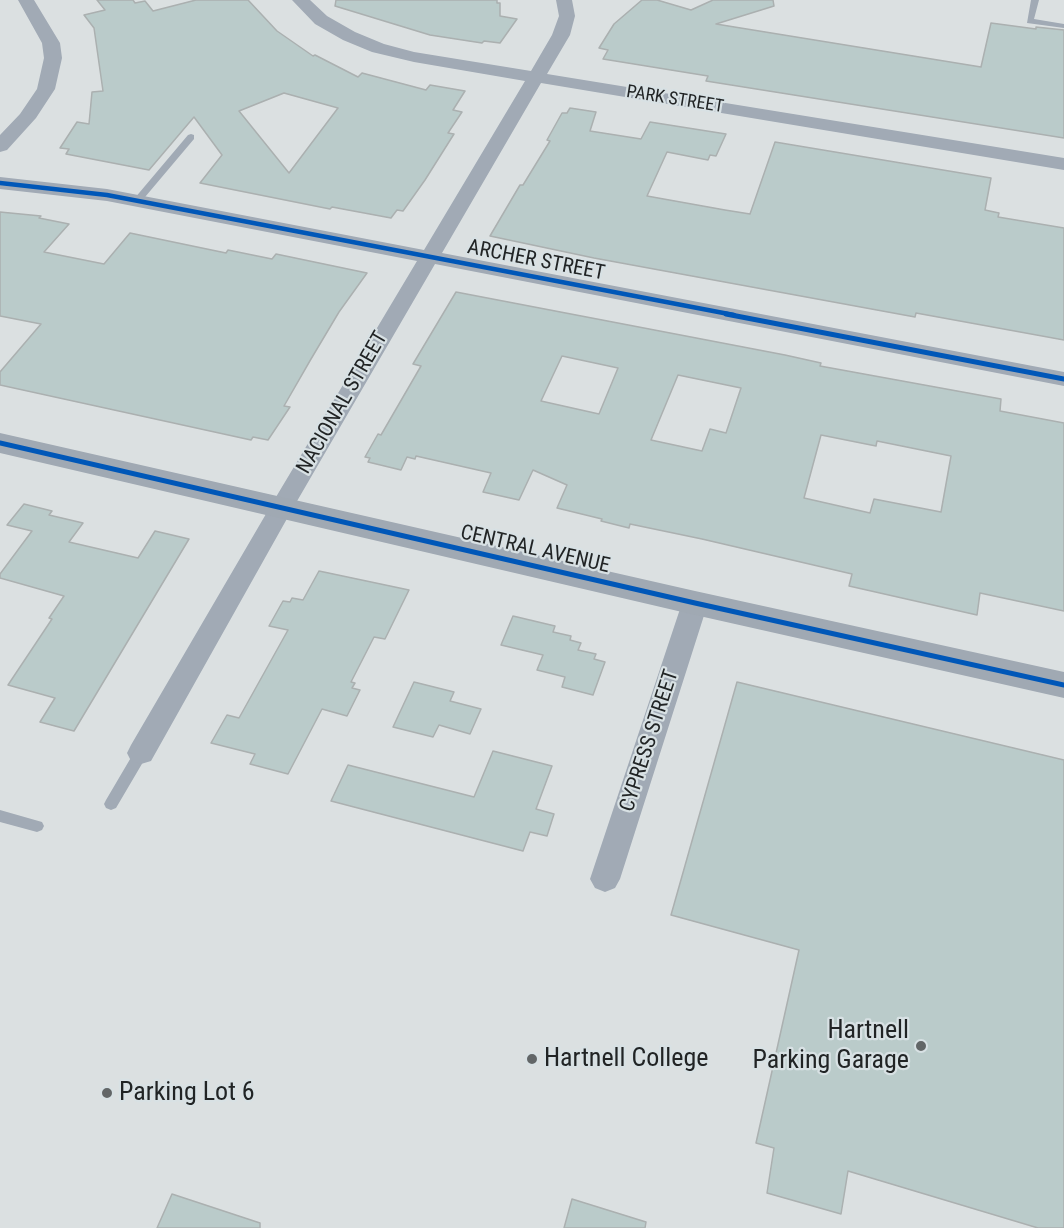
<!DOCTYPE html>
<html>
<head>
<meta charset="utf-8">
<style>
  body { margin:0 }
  canvas { display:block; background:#dbe0e1 }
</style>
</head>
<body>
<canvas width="1064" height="1228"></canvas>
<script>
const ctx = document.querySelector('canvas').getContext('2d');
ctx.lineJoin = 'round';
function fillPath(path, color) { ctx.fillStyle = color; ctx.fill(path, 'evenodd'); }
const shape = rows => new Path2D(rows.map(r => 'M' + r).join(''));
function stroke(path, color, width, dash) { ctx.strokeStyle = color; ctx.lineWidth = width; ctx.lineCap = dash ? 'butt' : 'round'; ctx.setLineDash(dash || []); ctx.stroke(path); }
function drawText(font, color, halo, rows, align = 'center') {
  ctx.font = font + ' "Roboto Condensed",sans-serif'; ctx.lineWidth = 4.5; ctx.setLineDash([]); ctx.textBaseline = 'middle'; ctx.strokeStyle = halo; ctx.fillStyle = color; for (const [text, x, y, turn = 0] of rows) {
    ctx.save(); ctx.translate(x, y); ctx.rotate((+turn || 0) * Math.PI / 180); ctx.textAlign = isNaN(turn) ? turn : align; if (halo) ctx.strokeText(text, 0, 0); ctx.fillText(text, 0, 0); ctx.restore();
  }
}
const building = shape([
  [97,0,133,0,135,3,145,1,153,11,196,0,248,0,277,31,313,56,315,55,358,77,362,73,426,90,430,85,465,91,453,110,462,112,448,133,454,134,425,180,403,211,397,210,391,218,332,207,330,209,200,183,222,155,194,117,149,170,66,154,69,149,60,148,77,122,89,124,92,92,103,91,94,28,84,15,105,10,97,0],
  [284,93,338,108,289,173,239,111,284,93],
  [336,0,497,0,497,3,500,3,500,16,517,19,500,43,484,41,482,43,430,35,335,6,336,0],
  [642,0,657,0,691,10,713,0,773,0,774,6,716,24,981,67,991,23,1036,29,1036,27,1064,30,1064,138,706,81,708,76,603,59,608,50,599,48,614,24,642,0],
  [570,108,596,112,590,131,641,139,650,122,726,134,716,156,710,155,708,160,667,152,647,196,725,210,750,214,775,142,991,178,985,210,999,213,998,217,1064,228,1064,340,916,313,915,317,594,258,490,236,520,185,523,185,550,141,547,140,562,113,567,113,570,108],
  [0,212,41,216,39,218,69,224,44,252,104,264,130,233,226,253,228,250,272,259,276,254,367,273,339,312,311,359,284,406,290,407,268,440,253,437,251,440,0,385,0,372,41,324,0,316,0,212],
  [456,292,785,355,821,363,820,366,1001,399,1000,411,1064,423,1064,611,980,593,977,615,849,586,852,574,702,539,630,524,629,528,601,521,602,519,557,508,567,485,533,470,519,500,483,492,491,473,416,456,415,459,407,457,401,470,368,462,370,458,365,457,378,434,381,435,421,366,413,364,456,292],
  [562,356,618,368,599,414,541,401,562,356],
  [678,375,741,388,726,433,710,429,702,451,651,440,678,375],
  [821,435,876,446,877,441,951,456,941,512,874,499,870,513,804,498,821,435],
  [24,504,52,511,49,515,83,523,69,542,138,558,155,531,189,539,74,731,40,722,55,698,8,685,52,619,49,618,64,596,0,578,0,574,32,531,7,525,24,504],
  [319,571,409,590,385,639,374,637,351,682,355,683,352,688,360,690,347,716,322,709,288,774,250,764,255,754,211,743,227,715,239,718,288,630,269,626,283,601,290,602,292,598,303,600,319,571],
  [513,616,555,626,553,632,571,636,570,640,581,643,578,650,596,654,594,659,605,662,593,695,562,687,565,677,537,670,543,655,501,645,513,616],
  [414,682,454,692,450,701,481,709,470,734,439,725,433,737,393,727,414,682],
  [737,682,1064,760,1064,1228,1038,1228,848,1171,841,1214,767,1193,774,1148,756,1143,799,950,671,915,737,682],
  [493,751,552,766,536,809,554,814,547,836,530,832,523,851,331,801,348,765,474,797,493,751],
  [172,1194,260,1223,260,1228,157,1228,172,1194],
  [572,1199,646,1222,645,1228,564,1228,572,1199]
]);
fillPath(building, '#bacbca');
stroke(building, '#abb0b0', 1.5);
fillPath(shape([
  [1031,0,1039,0,1034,19,1064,24,1064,28,1027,23,1031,0],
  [191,134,194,135,194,139,140,203,134,203,134,199,188,135,191,134],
  [141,748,146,749,147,753,146,757,116,808,111,810,106,808,104,804,106,800,136,749,141,748],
  [0,810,42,822,44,826,42,830,37,832,0,822,0,810]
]), '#a1aab5');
fillPath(shape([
  [18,0,34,0,60,43,62,58,55,89,36,118,7,150,0,152,0,135,20,114,37,89,44,58,42,43,18,0],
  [292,0,310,0,327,16,355,32,384,44,414,52,531,71,552,35,559,16,556,0,572,0,575,16,570,35,547,74,1064,158,1064,170,541,83,442,253,1064,372,1064,386,435,264,293,508,151,761,141,764,131,761,127,753,131,745,273,502,417,261,107,201,0,189,0,177,107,189,424,250,525,81,414,62,372,52,343,40,315,24,292,0],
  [695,593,704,596,708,603,620,879,615,888,605,892,595,888,590,879,682,603,686,596,695,593]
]), '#a1aab5');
fillPath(shape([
  [0,433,695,591,1064,672,1064,698,695,615,0,453,0,433]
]), '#a0a9b3');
stroke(shape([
  [0,183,107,195,734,315]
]), '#0057b8', 4.5);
stroke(shape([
  [726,314,1064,379],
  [0,443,695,603,1064,685]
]), '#0057b8', 5);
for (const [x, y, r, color] of [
  [921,1046,6,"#626667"],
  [532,1059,6,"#626667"],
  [107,1093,6,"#626667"]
]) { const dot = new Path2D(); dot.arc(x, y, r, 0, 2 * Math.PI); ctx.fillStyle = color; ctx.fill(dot); stroke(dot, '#d8e1e4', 2); }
drawText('18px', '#212425', '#d8e1e4', [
  ["PARK STREET",675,100,9]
]);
drawText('21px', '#212425', '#d8e1e4', [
  ["ARCHER STREET",536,261,11],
  ["NACIONAL STREET",343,403,-60],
  ["CENTRAL AVENUE",535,550,13],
  ["CYPRESS STREET",650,741,-72]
]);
drawText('26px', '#212425', '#d8e1e4', [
  ["Hartnell",909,1031,"right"],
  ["Parking Garage",909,1061,"right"],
  ["Hartnell College",544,1059],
  ["Parking Lot 6",119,1093]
], 'left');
</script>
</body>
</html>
